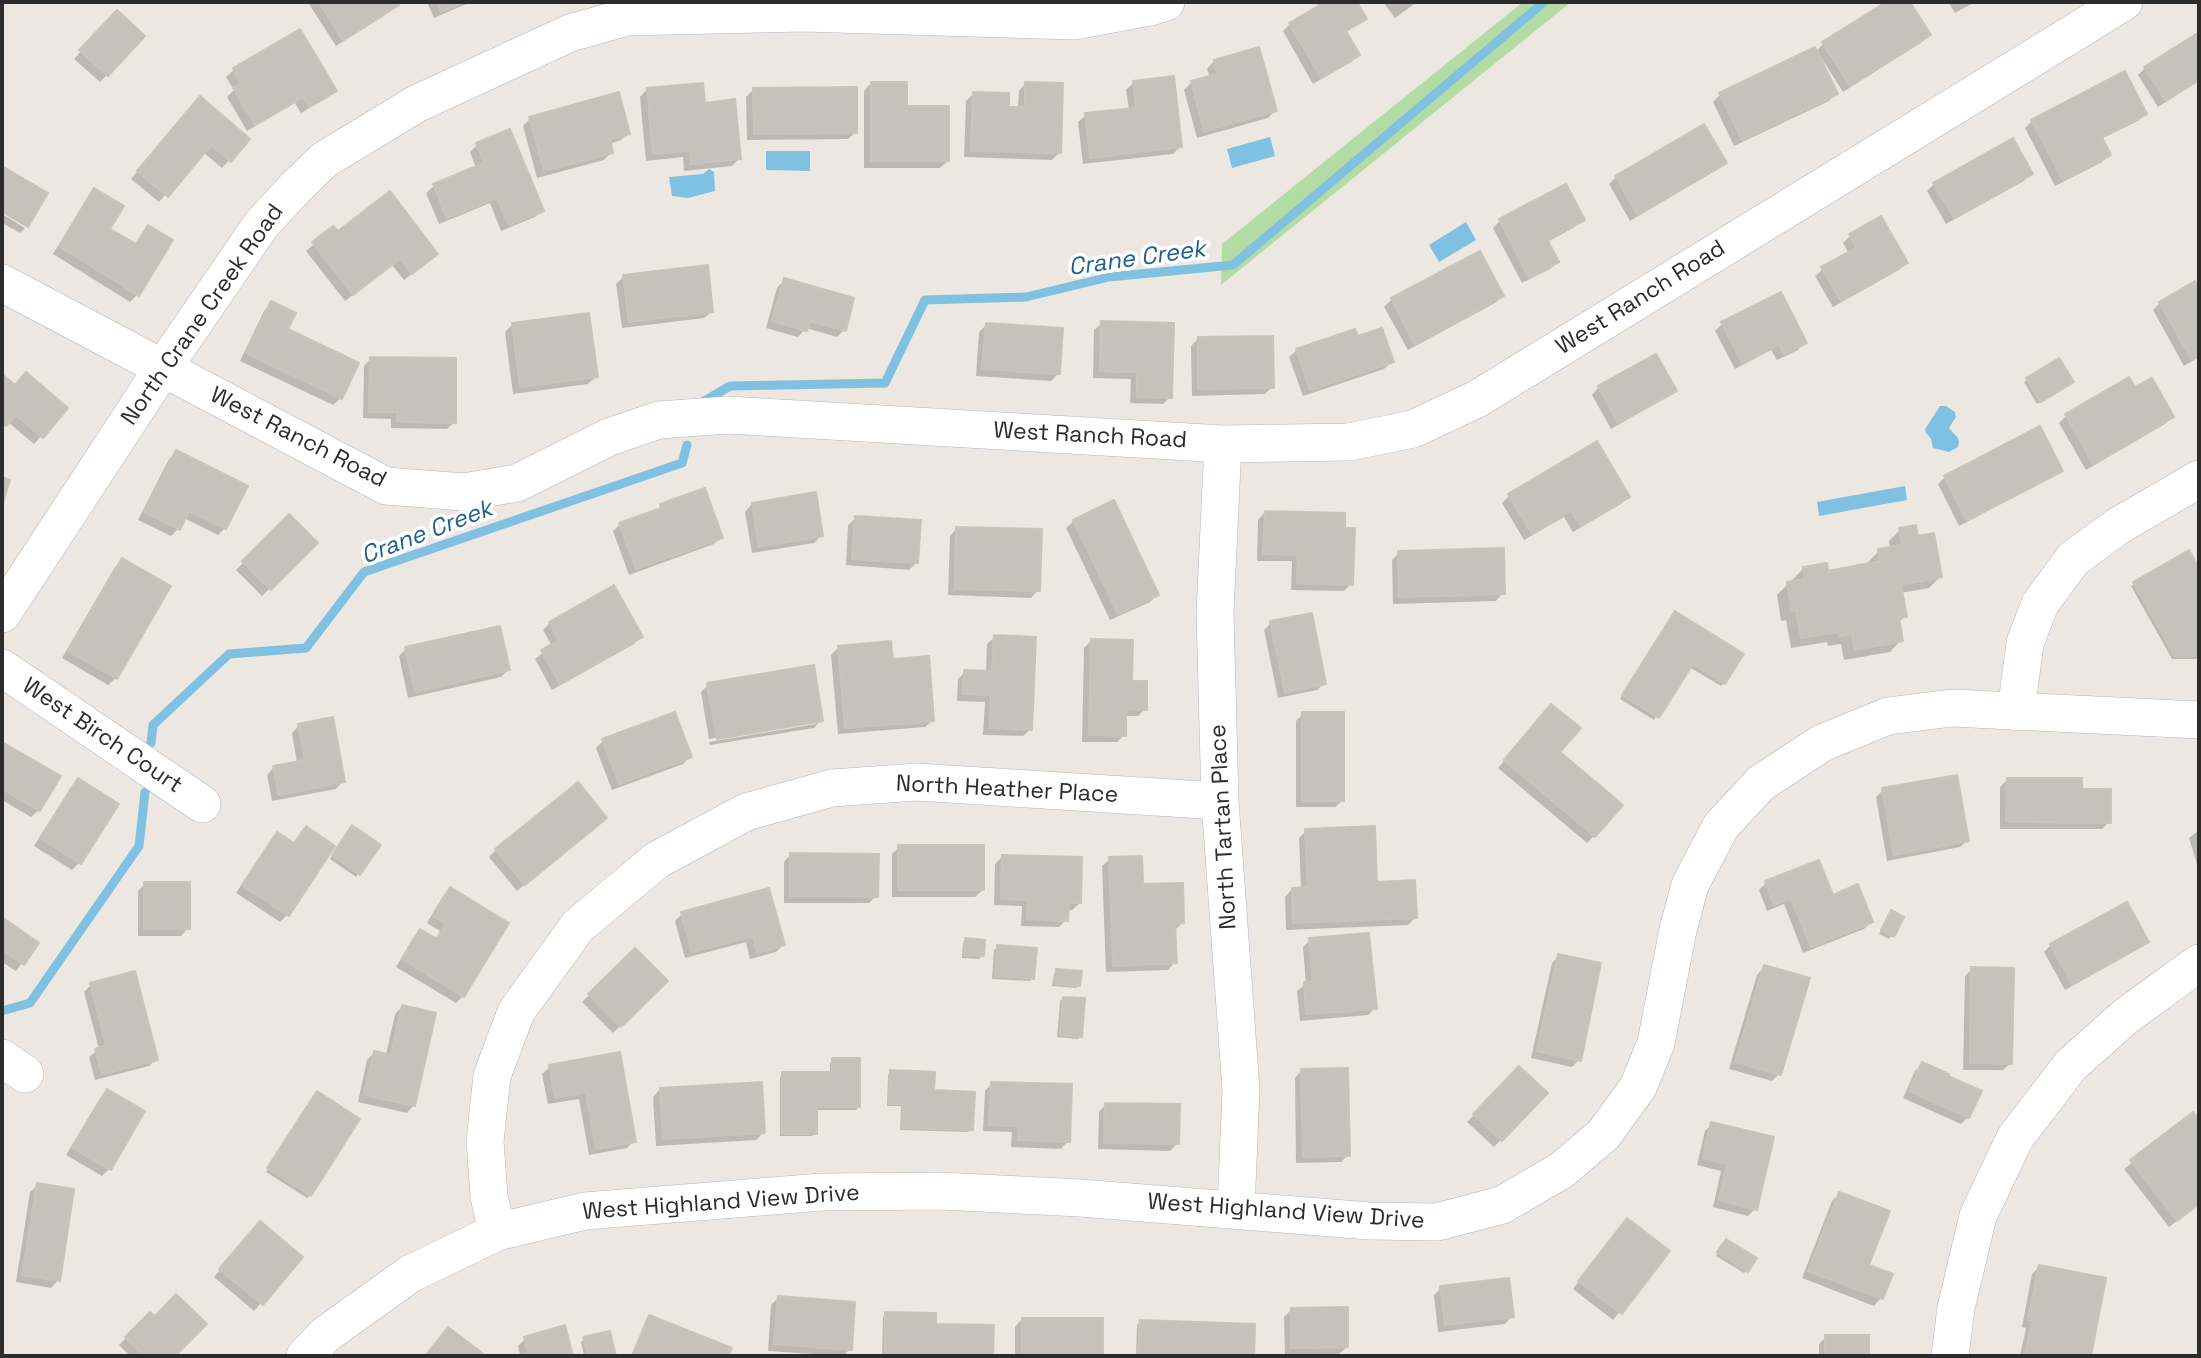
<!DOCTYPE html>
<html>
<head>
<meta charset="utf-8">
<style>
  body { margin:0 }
  #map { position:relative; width:2201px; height:1358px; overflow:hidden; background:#ece8e1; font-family:"Space Grotesk",sans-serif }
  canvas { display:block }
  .frame { position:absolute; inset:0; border:4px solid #2c2c2c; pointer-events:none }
</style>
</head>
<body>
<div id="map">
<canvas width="2201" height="1358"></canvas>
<div class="frame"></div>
</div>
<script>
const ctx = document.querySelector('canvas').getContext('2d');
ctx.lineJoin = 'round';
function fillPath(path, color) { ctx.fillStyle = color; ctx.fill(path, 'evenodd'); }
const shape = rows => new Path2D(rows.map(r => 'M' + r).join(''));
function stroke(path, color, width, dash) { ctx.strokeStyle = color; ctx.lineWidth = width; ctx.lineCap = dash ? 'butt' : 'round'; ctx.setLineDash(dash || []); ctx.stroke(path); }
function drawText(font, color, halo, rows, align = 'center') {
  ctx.font = font + ' "Space Grotesk",sans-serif'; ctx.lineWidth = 7; ctx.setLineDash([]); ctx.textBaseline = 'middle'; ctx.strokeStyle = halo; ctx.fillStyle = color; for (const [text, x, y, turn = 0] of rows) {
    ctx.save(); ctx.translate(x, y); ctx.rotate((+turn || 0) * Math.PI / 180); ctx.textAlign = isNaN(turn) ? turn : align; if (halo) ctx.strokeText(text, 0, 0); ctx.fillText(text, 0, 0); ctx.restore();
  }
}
fillPath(shape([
  [1523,2,1571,2,1221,285,1222,244]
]), '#b3dca4');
fillPath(shape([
  [1270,137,1275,156,1232,168,1227,149],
  [766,151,810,151,810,171,766,170],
  [709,169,714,172,715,191,688,198,672,196,669,177,703,174],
  [1466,222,1476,240,1439,262,1429,245],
  [1940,406,1946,406,1955,412,1956,417,1949,428,1958,438,1959,442,1958,447,1949,452,1933,448,1931,439,1926,433,1925,429],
  [1905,486,1907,500,1819,516,1817,502]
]), '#80c1e1');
fillPath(shape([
  [311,2,395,2,397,5,390,12,336,46,309,4],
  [427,2,471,2,434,18],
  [1316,2,1355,2,1364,19,1345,33,1358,55,1351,62,1313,84,1283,31,1290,24,1319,7],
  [1383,2,1417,2,1395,18],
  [1889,2,1908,2,1929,34,1922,42,1843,92,1822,59,1820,60,1836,93,1829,101,1734,146,1713,102,1720,95,1814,49,1815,52,1824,43],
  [1948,2,1975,2,1955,13],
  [110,19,107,75,100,82,74,59],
  [300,31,334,91,327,98,301,113,295,103,247,131,227,97,234,90,226,77,234,70],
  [2199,34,2199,81,2158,107,2138,75,2145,68],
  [1214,61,1275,111,1268,118,1197,138,1184,90,1191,83,1210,78,1207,69],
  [1134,82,1180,147,1173,154,1083,164,1078,122,1086,115,1129,110,1126,90],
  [871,83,905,108,948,161,940,168,864,168,864,91],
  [1026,83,1059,153,1052,160,964,157,966,101,973,94,1007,108,1018,109,1019,91],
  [647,89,739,159,732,166,684,171,683,157,646,161,640,97],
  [754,89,856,132,848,139,747,140,746,97],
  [193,106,248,139,222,168,203,152,159,202,131,179],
  [2145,113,2138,121,2101,139,2109,155,2102,162,2055,186,2025,128,2032,121],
  [530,119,628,133,621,140,609,144,611,152,604,160,537,178,523,126],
  [477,145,542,210,535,217,501,231,490,203,439,224,426,193,434,186,476,168,470,152],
  [1725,162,1718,169,1630,221,1609,184,1616,177],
  [2031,173,2024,181,1946,224,1927,191,1934,184],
  [95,190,108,229,134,245,148,227,137,295,130,302,53,254,87,198],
  [2,214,25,228,20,233,2,223],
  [1582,220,1575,227,1547,242,1557,262,1550,269,1522,283,1493,228,1500,221],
  [333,228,337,234,429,261,404,280,392,265,345,301,306,251],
  [1850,236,1906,263,1899,270,1833,307,1815,276,1823,269,1849,254,1843,243],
  [1479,253,1502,296,1495,303,1408,350,1384,307,1392,299],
  [624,276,712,311,704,318,622,328,616,284],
  [784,280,844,330,837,337,806,328,798,337,766,328,777,288],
  [2194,284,2199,292,2199,357,2184,366,2153,310,2160,303],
  [271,303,286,330,341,398,333,405,240,361,264,311],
  [1102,323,1170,397,1163,404,1130,403,1131,379,1093,378,1094,330],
  [1722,324,1805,342,1798,350,1777,360,1771,350,1735,369,1715,331],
  [512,325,596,377,588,384,513,394,505,332],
  [986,325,1058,374,1051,381,976,376,979,332],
  [1357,338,1392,361,1384,369,1303,396,1289,357,1297,350],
  [1198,339,1272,387,1265,394,1192,396,1191,346],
  [371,358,454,422,447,429,391,428,391,419,363,418,364,366],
  [2058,360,2068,385,2037,404,2024,382],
  [2,376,14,387,66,408,34,444,8,422,2,428],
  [2129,380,2135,390,2172,417,2165,424,2086,470,2059,423,2066,416],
  [1599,387,1675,390,1667,397,1611,429,1592,395],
  [1596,444,1628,496,1621,504,1573,532,1564,517,1524,540,1502,503,1509,496],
  [176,452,225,528,218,535,184,518,178,529,171,536,138,520,169,459],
  [2061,470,2053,477,1959,526,1938,484,1945,477],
  [752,504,821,536,814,543,752,553,745,512],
  [661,506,721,537,714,544,629,575,613,531,620,524,654,512],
  [1265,512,1351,584,1344,591,1291,590,1292,561,1257,561,1258,520],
  [289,517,315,543,262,596,236,570],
  [856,518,916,563,909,570,846,565,848,525],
  [1074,521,1157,595,1150,602,1110,620,1066,528],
  [957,528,1038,590,1031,598,948,595,950,536],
  [1900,530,1940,577,1929,588,1901,593,1905,616,1898,623,1901,640,1890,652,1844,660,1841,644,1828,646,1827,642,1791,648,1786,620,1781,621,1777,595,1788,584,1793,583,1792,580,1803,569,1826,573,1868,565,1868,562,1879,551,1890,549,1889,541],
  [2188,552,2199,594,2199,659,2172,659,2131,586],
  [1399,553,1503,593,1496,601,1393,604,1392,560],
  [122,560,116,678,108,685,62,658,115,567],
  [1672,616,1724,683,1721,686,1689,667,1654,720,1620,699],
  [550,623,641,637,634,644,552,690,535,659,552,646,543,630],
  [1271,623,1324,683,1317,690,1278,698,1264,630],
  [995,637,1031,729,1023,736,983,735,985,702,957,701,958,679,965,672,986,672,987,644],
  [1091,641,1131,682,1145,709,1138,716,1124,716,1124,735,1117,742,1082,742,1084,648],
  [839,647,891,661,933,720,925,727,838,734,831,655],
  [406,649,508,670,501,677,408,698,399,656],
  [708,685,821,720,814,728,710,745,709,742,816,724,816,721,709,739,701,692],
  [1544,713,1558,752,1594,836,1587,843,1498,768],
  [1303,714,1343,800,1335,807,1296,807,1296,721],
  [299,725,343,781,336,789,272,801,267,775,274,767,297,763,292,733],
  [603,741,690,756,683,764,612,790,596,748],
  [2,744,58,777,39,810,31,817,2,800],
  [78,780,79,863,72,870,34,846,71,787],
  [2007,780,2080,791,2109,822,2102,829,2000,829,2000,787],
  [1883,790,1968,840,1960,847,1887,861,1876,797],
  [598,825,517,891,489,857,496,850],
  [306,828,333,847,287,915,280,922,236,893,270,841,277,834,293,845],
  [2199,830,2199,871,2189,838],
  [349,831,359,873,356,877,330,859],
  [1306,831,1376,883,1415,918,1408,925,1286,930,1285,897,1292,889,1301,889,1299,838],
  [899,847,983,890,975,897,892,897,892,854],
  [791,854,876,896,869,903,784,903,784,862],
  [1003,856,1080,903,1072,910,1067,910,1066,920,1059,927,1021,926,1022,906,994,905,995,864],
  [1110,859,1182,923,1175,930,1175,962,1168,970,1106,972,1102,866],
  [1766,883,1832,897,1871,922,1864,929,1803,953,1784,904,1767,911,1759,890],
  [145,884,188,928,181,936,138,936,138,891],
  [450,889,463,996,456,1003,396,967,413,938,420,931,435,940,440,931,427,923,443,896],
  [682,914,783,945,776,952,750,959,746,942,685,958,675,921],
  [1888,916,1902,918,1889,939,1879,934],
  [2,919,37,943,16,971,2,962],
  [966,940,982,956,979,959,962,958,963,943],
  [1310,940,1375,1008,1368,1015,1300,1021,1297,991,1306,984,1303,947],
  [2147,941,2140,948,2065,990,2044,952,2051,945],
  [997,947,1033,978,1030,981,992,979,994,950],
  [635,950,665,981,613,1033,582,1002],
  [1559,956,1579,1060,1572,1067,1531,1058,1552,963],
  [1764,967,1779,1074,1772,1081,1729,1069,1757,975],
  [1972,969,2011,1063,2003,1070,1963,1070,1965,976],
  [1057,970,1079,985,1076,988,1052,986,1054,974],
  [91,985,156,1059,149,1066,95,1080,89,1057,99,1049,84,992],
  [1063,998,1081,1036,1078,1039,1057,1037,1060,1001],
  [402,1007,414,1105,407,1113,358,1102,367,1060,374,1053,386,1055,395,1014],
  [618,1054,634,1141,627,1148,589,1155,579,1099,548,1104,542,1074,550,1067],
  [833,1060,859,1107,856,1110,815,1110,815,1133,812,1136,780,1136,780,1077,783,1074,830,1074,830,1063],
  [1923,1064,1968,1117,1961,1124,1903,1098,1915,1071],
  [1519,1068,1545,1093,1494,1147,1467,1122],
  [1302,1070,1348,1155,1341,1162,1296,1163,1295,1078],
  [891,1072,972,1129,968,1132,900,1130,901,1106,887,1106,888,1075],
  [992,1083,1068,1141,1061,1149,1011,1147,1012,1132,983,1131,985,1091],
  [660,1089,763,1133,756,1140,656,1146,653,1097],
  [107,1091,143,1111,109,1169,102,1176,66,1155,100,1098],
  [314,1097,310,1195,307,1198,266,1172],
  [1106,1104,1178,1143,1170,1151,1098,1149,1099,1112],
  [2193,1114,2199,1122,2199,1204,2169,1227,2124,1169],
  [1712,1124,1755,1209,1748,1216,1713,1207,1721,1171,1697,1165,1705,1131],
  [38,1185,58,1280,51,1288,16,1282,30,1192],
  [1839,1194,1867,1266,1890,1275,1881,1298,1874,1306,1802,1278,1832,1201],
  [1620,1227,1668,1251,1613,1320,1573,1289],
  [253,1230,301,1257,254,1311,214,1277],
  [1723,1244,1747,1270,1744,1273,1716,1256],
  [2040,1266,2104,1279,2089,1356,2020,1356,2026,1328,2022,1327,2032,1274],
  [1441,1288,1512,1316,1505,1324,1438,1332,1434,1295],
  [778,1298,850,1349,843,1356,768,1351,771,1305],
  [1291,1310,1347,1347,1339,1354,1285,1355,1284,1317],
  [150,1314,155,1318,204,1324,172,1356,130,1356,119,1345],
  [886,1314,934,1326,992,1327,992,1356,882,1356,883,1317],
  [649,1317,729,1349,727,1356,632,1356,646,1320],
  [1022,1319,1101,1319,1101,1356,1015,1356,1015,1327],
  [1140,1322,1253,1325,1252,1356,1136,1356,1137,1325],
  [564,1328,572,1356,520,1356,518,1346,525,1339],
  [608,1333,614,1356,584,1356,581,1342,584,1339],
  [1826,1337,1867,1337,1867,1356,1819,1356,1819,1344]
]), '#0003');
stroke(shape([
  [701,403,730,386,885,383,925,300,1026,297,1109,277,1233,265,1544,2],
  [151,743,153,725,229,654,306,648,364,572,682,463,687,445],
  [2,1011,30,1003,139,846,145,792]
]), '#80c1e1', 9);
const building = shape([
  [319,2,397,2,399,5,343,40,319,2],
  [437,2,465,2,441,12,437,2],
  [1325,2,1357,2,1367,19,1346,31,1360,55,1321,78,1289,23,1325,2],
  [1886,2,1910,2,1931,35,1850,86,1822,42,1886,2],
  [117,10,145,36,108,76,79,50,117,10],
  [300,29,337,91,309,107,303,97,255,125,233,88,241,84,233,68,300,29],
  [2199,32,2199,80,2166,101,2144,67,2199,32],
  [1259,47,1277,111,1204,131,1191,81,1217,74,1214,60,1259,47],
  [1815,47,1838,94,1742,140,1719,93,1815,47],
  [2125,71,2147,114,2102,137,2111,155,2063,180,2031,120,2125,71],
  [1174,76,1182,147,1090,158,1085,113,1136,108,1133,81,1174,76],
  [871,82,907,82,907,106,949,106,949,161,871,161,871,82],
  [1025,82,1063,83,1061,153,971,151,973,92,1009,93,1009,107,1025,107,1025,82],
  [703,83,705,103,735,99,741,159,691,164,690,151,653,154,647,88,703,83],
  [857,87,857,133,754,134,753,88,857,87],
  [619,92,630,134,610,139,613,153,544,171,529,117,619,92],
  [200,96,250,139,231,162,211,145,168,197,137,171,200,96],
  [1704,124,1727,163,1638,215,1615,176,1704,124],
  [510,129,544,211,509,225,497,198,447,218,433,184,484,163,476,143,510,129],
  [2013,138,2033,174,1954,218,1933,183,2013,138],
  [2,166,48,193,28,227,2,212,2,166],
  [1566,184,1585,220,1547,239,1559,262,1529,278,1499,219,1566,184],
  [94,188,124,206,110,229,136,244,148,225,173,240,139,296,59,246,94,188],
  [390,191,438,254,412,274,400,259,353,295,312,242,333,226,338,231,390,191],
  [1881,216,1908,263,1841,301,1821,267,1856,248,1849,234,1881,216],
  [1480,251,1504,296,1415,344,1391,298,1480,251],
  [708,265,713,312,629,322,623,275,708,265],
  [784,278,854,298,846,331,810,321,807,331,772,321,784,278],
  [2195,281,2199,289,2199,356,2192,360,2159,302,2195,281],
  [1781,292,1807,343,1784,354,1779,344,1742,363,1721,322,1781,292],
  [271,301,296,313,288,329,359,363,342,399,246,353,271,301],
  [589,313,598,377,520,387,512,323,589,313],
  [1101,321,1174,323,1172,398,1137,397,1137,372,1100,371,1101,321],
  [986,323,1063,328,1060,374,982,369,986,323],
  [1382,328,1394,362,1310,390,1296,349,1355,329,1358,336,1382,328],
  [1273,336,1274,388,1198,389,1198,337,1273,336],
  [1656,354,1677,391,1618,423,1598,386,1656,354],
  [370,357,456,358,456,423,397,422,397,412,369,412,370,357],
  [2059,358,2074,382,2041,402,2026,378,2059,358],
  [26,372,68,408,43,438,16,415,6,426,2,423,2,374,15,385,26,372],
  [2129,377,2135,387,2152,378,2174,417,2093,464,2065,414,2129,377],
  [2040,426,2063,471,1967,520,1944,476,2040,426],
  [1597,441,1630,497,1581,526,1571,511,1532,534,1508,494,1597,441],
  [176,450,248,486,226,529,189,511,180,530,144,512,176,450],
  [2,477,10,480,2,506,2,477],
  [705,488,723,538,636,569,619,523,661,508,660,504,705,488],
  [816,492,823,536,759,547,752,503,816,492],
  [1114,500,1159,595,1118,614,1073,520,1114,500],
  [1265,511,1345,513,1345,528,1355,528,1353,585,1297,583,1298,555,1263,554,1265,511],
  [289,514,318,543,271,590,242,561,289,514],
  [855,516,921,520,918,563,852,559,855,516],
  [1916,525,1918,536,1934,533,1942,577,1901,585,1907,617,1899,618,1903,641,1855,650,1852,634,1839,636,1838,632,1801,638,1796,610,1792,611,1787,582,1805,579,1803,567,1827,563,1828,571,1880,561,1878,549,1902,545,1899,528,1916,525],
  [956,527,1042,529,1040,591,955,589,956,527],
  [1504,548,1505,594,1399,597,1398,551,1504,548],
  [2189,550,2199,568,2199,656,2175,656,2133,582,2189,550],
  [122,558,171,586,117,679,68,651,122,558],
  [614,585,643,637,560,684,541,650,559,640,549,622,614,585],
  [1675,611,1744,654,1725,684,1693,664,1659,718,1622,695,1675,611],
  [1312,613,1326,684,1285,692,1270,621,1312,613],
  [500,626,510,670,415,692,405,647,500,626],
  [994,635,1036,637,1032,730,990,728,991,695,963,694,964,670,992,671,994,635],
  [1091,639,1133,640,1132,681,1147,681,1147,710,1126,709,1126,736,1089,735,1091,639],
  [891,641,893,659,929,656,934,721,845,728,838,646,891,641],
  [814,665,823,721,717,739,707,683,814,665],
  [1551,704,1581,728,1560,752,1623,805,1595,837,1504,760,1551,704],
  [675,712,692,757,619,784,602,739,675,712],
  [1302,712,1344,712,1344,801,1302,801,1302,712],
  [333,717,345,782,279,795,273,766,305,760,298,724,333,717],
  [2,742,61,776,40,811,2,789,2,742],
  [1957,775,1969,841,1894,855,1882,788,1957,775],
  [78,778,119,804,81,864,40,838,78,778],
  [2007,778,2082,778,2082,789,2111,789,2111,823,2006,822,2007,778],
  [578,782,607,818,525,885,495,849,578,782],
  [352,825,381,845,360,875,332,855,352,825],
  [306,826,335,846,289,916,242,885,277,832,294,843,306,826],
  [1375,826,1377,882,1415,880,1417,918,1293,923,1292,888,1308,887,1305,829,1375,826],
  [898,845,984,845,984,890,898,890,898,845],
  [790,853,879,854,878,897,790,896,790,853],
  [1002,855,1082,857,1081,903,1069,903,1068,921,1027,919,1028,900,1001,899,1002,855],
  [1142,856,1143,884,1183,883,1184,923,1175,924,1177,963,1113,966,1109,857,1142,856],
  [1819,860,1833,895,1858,884,1873,922,1811,947,1791,898,1774,905,1765,881,1819,860],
  [144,882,190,882,190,929,144,929,144,882],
  [450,887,509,923,464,997,402,959,420,929,437,939,446,923,433,916,450,887],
  [769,888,785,945,757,953,753,936,692,952,681,912,769,888],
  [2127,902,2149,942,2072,984,2050,944,2127,902],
  [1891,910,1904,917,1894,937,1881,930,1891,910],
  [2,917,39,943,24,965,2,950,2,917],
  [1369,933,1377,1009,1306,1014,1304,982,1313,981,1309,938,1369,933],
  [965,938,985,940,984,956,964,955,965,938],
  [997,945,1037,948,1034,979,995,976,997,945],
  [635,948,668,981,621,1027,588,994,635,948],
  [1558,954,1601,963,1581,1061,1537,1051,1558,954],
  [1764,965,1810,978,1781,1075,1735,1062,1764,965],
  [1971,967,2014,968,2012,1064,1970,1063,1971,967],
  [1056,969,1082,971,1080,986,1055,984,1056,969],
  [135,971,158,1060,102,1074,95,1049,106,1045,90,983,135,971],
  [1063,997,1085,998,1082,1037,1060,1035,1063,997],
  [402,1005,436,1013,415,1106,364,1095,374,1051,391,1055,402,1005],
  [620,1052,636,1142,596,1149,586,1092,555,1098,549,1065,620,1052],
  [832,1058,860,1058,860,1107,817,1107,817,1134,782,1134,782,1072,832,1072,832,1058],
  [1922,1062,1949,1074,1948,1076,1982,1091,1969,1118,1909,1091,1922,1062],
  [1519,1066,1548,1093,1502,1141,1473,1114,1519,1066],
  [1348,1068,1350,1156,1303,1157,1301,1069,1348,1068],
  [890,1070,935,1072,934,1090,975,1092,973,1130,902,1128,903,1104,889,1104,890,1070],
  [762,1082,765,1133,663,1139,660,1088,762,1082],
  [991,1082,1072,1084,1070,1142,1018,1140,1019,1126,989,1125,991,1082],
  [107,1089,145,1111,111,1170,72,1148,107,1089],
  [317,1091,360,1119,311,1196,267,1168,317,1091],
  [1105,1103,1180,1104,1179,1144,1104,1143,1105,1103],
  [2193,1112,2199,1119,2199,1204,2177,1221,2130,1160,2193,1112],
  [1711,1122,1774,1137,1757,1210,1719,1200,1727,1164,1703,1158,1711,1122],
  [37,1183,74,1189,60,1281,22,1275,37,1183],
  [1839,1192,1890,1211,1869,1265,1893,1274,1883,1299,1808,1271,1839,1192],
  [1627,1218,1670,1251,1622,1314,1578,1281,1627,1218],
  [260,1221,303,1257,263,1305,219,1269,260,1221],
  [1726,1239,1757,1258,1748,1272,1717,1252,1726,1239],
  [2039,1265,2106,1278,2091,1356,2025,1356,2032,1321,2028,1320,2039,1265],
  [1509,1278,1514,1317,1445,1325,1440,1286,1509,1278],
  [176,1294,207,1324,175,1356,144,1356,125,1337,150,1312,155,1316,176,1294],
  [778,1296,855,1302,852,1350,774,1344,778,1296],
  [1348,1307,1348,1347,1291,1348,1291,1308,1348,1307],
  [885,1312,936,1313,936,1324,994,1325,993,1356,885,1356,885,1312],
  [649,1315,732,1348,728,1356,632,1356,649,1315],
  [1022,1318,1103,1318,1103,1356,1022,1356,1022,1318],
  [1140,1320,1255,1324,1254,1356,1138,1356,1140,1320],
  [565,1325,573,1356,529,1356,524,1337,565,1325],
  [448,1327,486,1356,425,1356,448,1327],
  [610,1331,616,1356,588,1356,583,1337,610,1331],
  [1825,1335,1869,1335,1869,1356,1825,1356,1825,1335]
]);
fillPath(building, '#c5c2bc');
stroke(building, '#c8c4ba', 2);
const minor = shape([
  [2,283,386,486,464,492,517,483,609,437,659,420,728,415,1223,444,1349,442,1413,429,1477,399,2124,2],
  [1223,444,1215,612,1220,801,1241,1090,1236,1209],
  [2,614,163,368,261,225,295,188,324,160,416,104,570,33,627,17,803,13,1074,21,1150,7,1166,2],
  [2,668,202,804],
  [2016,712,2025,643,2040,604,2073,559,2118,526,2199,479],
  [2,1058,25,1074],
  [497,1232,489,1196,485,1141,492,1076,516,1012,578,926,657,860,746,812,832,788,917,782,1220,801],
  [305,1356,325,1335,410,1274,497,1232,585,1211,822,1192,941,1191,1080,1198,1370,1221,1437,1222,1502,1205,1562,1170,1604,1134,1638,1087,1656,1043,1678,930,1690,885,1721,826,1761,783,1822,743,1888,716,1952,708,2199,720],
  [1950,1356,1956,1308,1978,1216,2015,1138,2071,1065,2126,1016,2199,963]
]);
stroke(minor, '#b4b5be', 38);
stroke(minor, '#fff', 37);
drawText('23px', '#2c2c2c', '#fff', [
  ["West Ranch Road",1641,298,-32],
  ["North Crane Creek Road",203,315,-55],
  ["West Ranch Road",1090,436,3],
  ["West Ranch Road",298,438,27],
  ["West Birch Court",102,736,34],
  ["North Heather Place",1007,790,3],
  ["North Tartan Place",1224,827,-93],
  ["West Highland View Drive",721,1203,-4],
  ["West Highland View Drive",1286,1212,4]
]);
drawText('italic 24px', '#1e608f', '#fff', [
  ["Crane Creek",1137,259,-8],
  ["Crane Creek",427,533,-21]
]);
</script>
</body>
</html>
